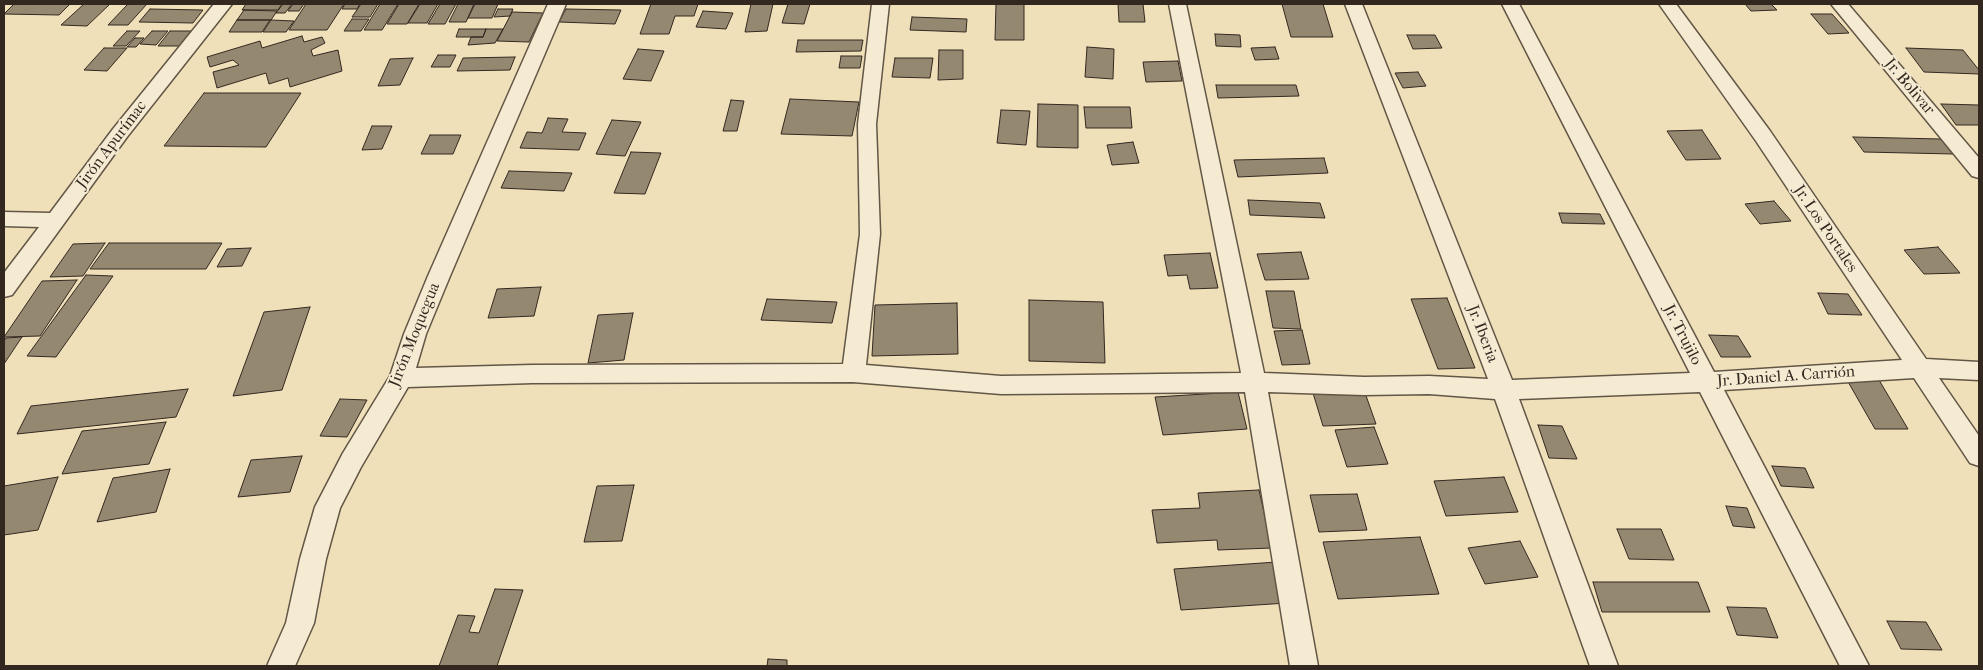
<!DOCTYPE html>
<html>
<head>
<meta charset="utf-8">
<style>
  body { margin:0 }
  #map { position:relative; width:1983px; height:670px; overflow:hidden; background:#f0e0ba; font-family:"IM FELL French Canon",serif }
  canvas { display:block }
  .frame { position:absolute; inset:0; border:5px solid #322820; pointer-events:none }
</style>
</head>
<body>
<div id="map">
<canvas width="1983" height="670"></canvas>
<div class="frame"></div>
</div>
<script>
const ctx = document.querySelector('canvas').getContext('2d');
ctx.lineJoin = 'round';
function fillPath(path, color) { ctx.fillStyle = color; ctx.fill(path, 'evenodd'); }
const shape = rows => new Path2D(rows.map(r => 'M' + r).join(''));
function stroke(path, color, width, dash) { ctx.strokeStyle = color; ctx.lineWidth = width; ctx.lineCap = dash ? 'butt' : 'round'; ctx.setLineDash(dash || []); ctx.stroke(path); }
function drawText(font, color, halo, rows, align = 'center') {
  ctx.font = font + ' "IM FELL French Canon",serif'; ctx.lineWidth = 4; ctx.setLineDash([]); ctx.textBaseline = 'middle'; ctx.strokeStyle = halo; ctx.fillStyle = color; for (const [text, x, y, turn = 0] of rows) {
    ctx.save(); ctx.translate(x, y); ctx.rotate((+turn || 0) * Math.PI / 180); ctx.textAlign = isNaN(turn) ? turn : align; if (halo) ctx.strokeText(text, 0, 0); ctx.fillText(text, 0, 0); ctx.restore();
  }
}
const building = shape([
  [14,4,70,4,59,15,4,14,14,4],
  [84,4,110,4,87,26,61,25,84,4],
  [128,4,147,4,128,25,108,25,128,4],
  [246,4,282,4,278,10,242,10,246,4],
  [283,4,292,4,285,13,276,13,283,4],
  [293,4,304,4,299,11,288,11,293,4],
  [306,4,344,4,327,30,289,30,306,4],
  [345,4,360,4,357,9,342,9,345,4],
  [361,4,378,4,370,17,352,17,361,4],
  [380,4,398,4,382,30,364,30,380,4],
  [399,4,419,4,407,24,387,24,399,4],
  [420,4,438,4,427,23,408,23,420,4],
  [440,4,456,4,445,24,428,24,440,4],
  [458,4,474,4,466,22,449,22,458,4],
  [475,4,498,4,492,18,468,18,475,4],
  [651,4,698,4,694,16,675,16,669,34,640,34,651,4],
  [751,4,773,4,767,31,745,32,751,4],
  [788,4,810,4,804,24,782,23,788,4],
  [996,4,1024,4,1024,40,995,40,996,4],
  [1118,4,1143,4,1145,22,1119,22,1118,4],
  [1282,4,1323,4,1333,37,1291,37,1282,4],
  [1745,4,1771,4,1777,10,1751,11,1745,4],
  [150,9,203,10,193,23,139,22,150,9],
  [498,9,513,9,510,16,494,17,498,9],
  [566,9,621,10,615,24,559,22,566,9],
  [244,10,277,11,271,20,237,20,244,10],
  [703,11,733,13,726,29,696,27,703,11],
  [512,12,543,13,529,42,497,41,512,12],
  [1811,14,1832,14,1849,33,1828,34,1811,14],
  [912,17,967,19,966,32,910,30,912,17],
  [352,19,369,19,361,31,344,31,352,19],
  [237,20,270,20,262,32,229,32,237,20],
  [271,20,294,21,286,32,263,32,271,20],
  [459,29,486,29,483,37,456,37,459,29],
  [486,29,503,29,495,43,468,45,471,37,483,37,486,29],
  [127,31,140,31,126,46,113,46,127,31],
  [152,31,168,31,156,45,140,44,152,31],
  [170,31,191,31,180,46,158,46,170,31],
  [1215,34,1240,35,1241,47,1216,46,1215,34],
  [1407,35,1435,35,1442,48,1413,49,1407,35],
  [302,36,304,42,322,37,325,43,311,50,313,56,338,50,342,71,290,87,288,78,269,84,266,73,217,88,213,72,239,65,233,60,210,67,207,57,260,41,262,48,302,36],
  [135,38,144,38,136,47,127,47,135,38],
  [798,40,863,40,861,51,796,52,798,40],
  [1087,47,1114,49,1113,79,1085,77,1087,47],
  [1275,47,1279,59,1255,60,1251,48,1275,47],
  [104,48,127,48,107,71,84,70,104,48],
  [1906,48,1963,50,1979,70,1979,74,1924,72,1906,48],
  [638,49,664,51,651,81,623,79,638,49],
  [939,50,963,50,963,79,938,80,939,50],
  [438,55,456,55,450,67,431,67,438,55],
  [841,56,862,56,860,68,839,68,841,56],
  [515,57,510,70,457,71,463,58,515,57],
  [413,58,400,85,378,86,390,59,413,58],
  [895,58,933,58,930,78,892,77,895,58],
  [1178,61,1182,81,1146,82,1143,62,1178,61],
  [1418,72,1426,86,1403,88,1395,73,1418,72],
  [1216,85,1296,85,1299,96,1218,98,1216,85],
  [204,93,301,93,266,147,164,146,204,93],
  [790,99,859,102,852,136,781,134,790,99],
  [731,100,744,101,737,131,723,131,731,100],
  [1038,104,1078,105,1078,148,1037,147,1038,104],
  [1941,104,1979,105,1979,125,1956,125,1941,104],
  [1084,107,1130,107,1132,128,1086,128,1084,107],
  [1001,110,1030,111,1026,145,997,143,1001,110],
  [548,118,568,119,562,132,586,133,579,150,520,148,527,132,542,133,548,118],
  [612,120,641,122,625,156,596,154,612,120],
  [372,126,392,126,382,149,362,150,372,126],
  [1702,130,1721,159,1686,160,1667,131,1702,130],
  [430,135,461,135,453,154,421,154,430,135],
  [1853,137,1941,139,1953,154,1864,152,1853,137],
  [1133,142,1139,163,1112,165,1107,145,1133,142],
  [631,152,661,153,645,194,614,193,631,152],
  [1324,158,1328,173,1238,177,1234,160,1324,158],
  [509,171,572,173,564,191,501,188,509,171],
  [1248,200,1320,203,1325,218,1250,215,1248,200],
  [1774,201,1791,221,1760,224,1745,204,1774,201],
  [1559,213,1600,214,1605,224,1562,223,1559,213],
  [105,243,83,276,50,277,73,244,105,243],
  [109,243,222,243,206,269,90,269,109,243],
  [1938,247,1960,273,1924,274,1904,250,1938,247],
  [251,248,242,266,217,267,227,249,251,248],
  [1301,252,1309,279,1265,280,1257,254,1301,252],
  [1210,253,1218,288,1190,289,1187,275,1168,276,1164,255,1210,253],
  [86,275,113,276,56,357,27,356,86,275],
  [77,280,40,336,4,337,42,281,77,280],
  [541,287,534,316,488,318,497,289,541,287],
  [1266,291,1294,291,1301,329,1273,328,1266,291],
  [1818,293,1848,294,1862,315,1828,314,1818,293],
  [1447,298,1475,368,1438,369,1411,299,1447,298],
  [767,299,837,302,832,323,761,320,767,299],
  [1029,300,1103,302,1105,363,1029,361,1029,300],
  [957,303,958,354,872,356,875,305,957,303],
  [310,307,282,390,233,396,264,312,310,307],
  [633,313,624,360,588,363,598,315,633,313],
  [1302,330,1310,364,1282,365,1274,331,1302,330],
  [1709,335,1738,336,1751,357,1721,357,1709,335],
  [22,337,4,364,4,341,6,338,22,337],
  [1847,380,1879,380,1908,429,1875,429,1847,380],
  [188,389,176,417,17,434,31,406,188,389],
  [1364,390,1376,424,1323,426,1313,393,1364,390],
  [1238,392,1247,429,1163,435,1155,397,1238,392],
  [340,399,367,400,347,437,320,436,340,399],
  [166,422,149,464,62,474,82,431,166,422],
  [1538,425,1562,426,1577,459,1549,458,1538,425],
  [1374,427,1388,464,1347,467,1335,430,1374,427],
  [302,456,290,492,238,497,251,460,302,456],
  [1772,466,1805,468,1814,488,1781,486,1772,466],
  [170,469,156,512,97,522,113,478,170,469],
  [58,477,38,530,4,535,4,486,58,477],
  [1504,477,1518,512,1446,516,1434,481,1504,477],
  [634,485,622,541,584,542,597,486,634,485],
  [1259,490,1272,548,1218,550,1217,540,1157,543,1152,510,1200,508,1198,493,1259,490],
  [1357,494,1367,530,1319,532,1310,495,1357,494],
  [1726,506,1747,508,1755,528,1733,526,1726,506],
  [1617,529,1661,529,1674,560,1629,559,1617,529],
  [1420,537,1439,594,1338,599,1323,542,1420,537],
  [1520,541,1538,577,1485,584,1468,548,1520,541],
  [1277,562,1287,603,1181,610,1174,569,1277,562],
  [1593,582,1698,582,1710,612,1602,612,1593,582],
  [495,589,523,590,497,666,439,666,458,615,475,616,469,632,479,633,495,589],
  [1727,607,1766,608,1778,638,1737,635,1727,607],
  [1887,621,1926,622,1942,650,1901,649,1887,621],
  [768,659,787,660,787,666,767,666,768,659]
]);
fillPath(building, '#958870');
stroke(building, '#322820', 1);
const street = shape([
  [214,4,232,4,127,137,12,295,4,297,4,273,39,227,4,226,4,212,50,213,113,129,214,4],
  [548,4,566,4,450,276,426,334,416,368,532,365,843,364,860,234,858,124,872,4,889,4,876,124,880,234,866,365,1001,376,1241,373,1169,4,1186,4,1264,373,1364,377,1429,376,1488,379,1345,4,1362,4,1512,380,1690,373,1502,4,1519,4,1714,372,1902,360,1756,141,1659,4,1676,4,1770,131,1926,359,1979,362,1979,380,1939,378,1979,436,1979,466,1970,463,1914,378,1724,390,1869,666,1840,666,1700,392,1519,399,1618,666,1590,666,1495,399,1429,394,1364,395,1268,392,1318,666,1290,666,1245,392,1001,394,853,382,532,383,408,387,361,467,340,508,326,559,314,623,295,666,267,666,286,623,300,559,315,507,343,453,390,376,404,334,428,276,548,4],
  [1831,4,1848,4,1979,158,1979,178,1972,176,1831,4]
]);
stroke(street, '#625646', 3);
fillPath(street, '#f5ebd2');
drawText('16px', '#322820', '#f5ebd2', [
  ["Jr. Bolivar",1909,87,50],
  ["Jirón Apurímac",112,145,-53],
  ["Jr. Los Portales",1825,229,56],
  ["Jr. Iberia",1482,334,69],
  ["Jirón Moquegua",415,335,-68],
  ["Jr. Trujilo",1682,335,63],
  ["Jr. Daniel A. Carrión",1786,377,-4]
]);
</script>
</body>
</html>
